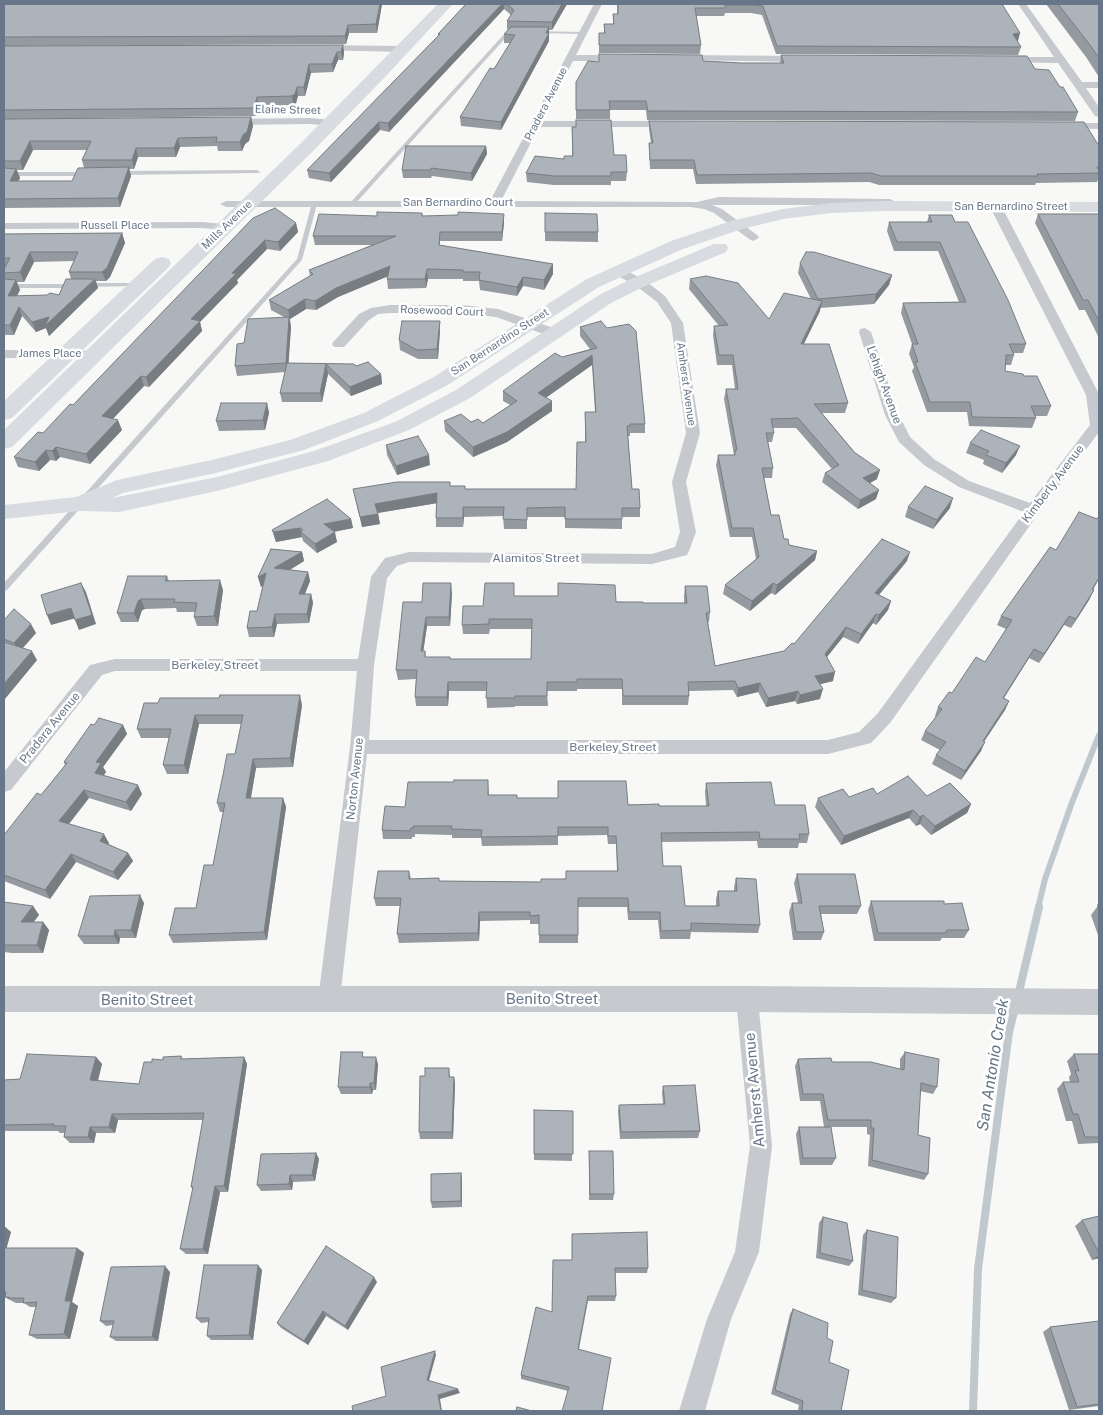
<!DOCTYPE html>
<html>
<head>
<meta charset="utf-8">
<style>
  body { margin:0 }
  #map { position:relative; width:1103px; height:1415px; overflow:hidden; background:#f8f9f6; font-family:"Public Sans",sans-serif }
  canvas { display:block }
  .frame { position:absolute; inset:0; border:5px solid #677688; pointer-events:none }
</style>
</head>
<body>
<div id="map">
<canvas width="1103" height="1415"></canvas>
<div class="frame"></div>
</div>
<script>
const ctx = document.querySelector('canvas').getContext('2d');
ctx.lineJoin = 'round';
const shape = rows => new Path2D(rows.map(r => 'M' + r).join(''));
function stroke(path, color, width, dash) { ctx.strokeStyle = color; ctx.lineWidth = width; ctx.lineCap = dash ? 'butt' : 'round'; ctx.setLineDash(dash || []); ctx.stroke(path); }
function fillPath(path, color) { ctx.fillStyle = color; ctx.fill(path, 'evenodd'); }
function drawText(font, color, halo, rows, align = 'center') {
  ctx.font = font + ' "Public Sans",sans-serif'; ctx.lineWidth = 5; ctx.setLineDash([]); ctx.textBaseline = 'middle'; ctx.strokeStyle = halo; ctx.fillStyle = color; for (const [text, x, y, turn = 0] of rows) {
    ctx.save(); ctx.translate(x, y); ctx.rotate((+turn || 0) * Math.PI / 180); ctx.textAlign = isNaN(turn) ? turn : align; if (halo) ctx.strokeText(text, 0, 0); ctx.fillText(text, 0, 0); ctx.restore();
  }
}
stroke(shape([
  [1038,908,1045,879,1071,805,1099,735]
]), '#bec8cd', 6);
stroke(shape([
  [1018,996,1039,907],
  [973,1411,978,1269,1009,1032,1015,1008]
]), '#bec8cd', 8);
fillPath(shape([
  [507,31,513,31,515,32,510,33,354,205,350,205,350,203,507,31],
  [536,31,583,32,585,33,583,34,538,33,536,33,536,31],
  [257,170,260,172,259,173,119,175,116,173,119,171,257,170],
  [4,172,86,172,89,174,86,176,4,176,4,172],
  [312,203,317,204,302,260,7,590,4,591,4,583,297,259,312,203],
  [139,283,141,284,141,286,87,287,84,285,87,283,139,283],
  [4,284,74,284,77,286,74,288,4,288,4,284]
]), '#c6c9cd');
fillPath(shape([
  [594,4,602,4,576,55,622,55,627,58,622,61,573,61,542,121,674,121,679,124,674,127,539,127,501,201,697,202,719,197,890,199,896,202,890,205,712,205,722,209,757,235,759,237,757,239,753,241,749,239,714,213,704,209,690,207,226,207,220,204,226,201,490,201,594,4],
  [1018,4,1026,4,1082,82,1099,82,1099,88,1086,88,1099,107,1099,117,1095,116,1058,63,1002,62,1000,60,1005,57,1054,57,1018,4],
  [319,45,402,46,407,49,402,52,316,50,314,48,319,45],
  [680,55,804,56,809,59,804,62,677,60,677,56,680,55],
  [310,118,331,120,336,123,331,126,310,124,229,125,224,122,229,119,310,118],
  [1062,123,1099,123,1099,129,1058,128,1057,126,1062,123],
  [996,204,1002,207,1099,394,1099,432,1038,514,890,723,871,743,828,754,367,754,340,1000,336,1007,329,1010,322,1007,318,1000,350,747,357,671,115,671,102,675,11,790,4,792,4,772,90,665,115,659,358,659,371,577,385,558,409,552,652,554,675,547,680,532,672,482,686,433,671,323,657,302,635,285,614,274,612,271,618,267,643,279,665,296,683,323,700,433,686,482,696,532,689,551,687,555,652,564,409,562,397,566,387,578,374,665,369,740,828,740,859,732,878,713,1024,512,959,487,924,465,899,442,885,415,859,332,860,329,865,328,871,332,899,415,910,437,934,459,969,481,1030,503,1090,425,1086,395,990,207,996,204],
  [202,222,225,224,231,227,225,230,202,228,4,229,4,223,202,222],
  [390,305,463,305,498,309,559,330,560,333,554,337,549,336,496,317,463,313,390,313,378,314,369,320,344,347,334,347,332,344,334,341,359,314,371,308,390,305],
  [4,350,95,351,102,355,95,359,4,358,4,350],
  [747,989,754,992,758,999,772,1146,759,1252,731,1319,705,1411,679,1411,707,1319,735,1252,750,1146,736,999,740,992,747,989]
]), '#c6c9cd');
fillPath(shape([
  [4,986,747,986,1099,989,1099,1015,747,1012,4,1012,4,986]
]), '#c6c9cd');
fillPath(shape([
  [882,201,1099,202,1099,212,882,211,831,213,783,219,742,229,683,249,599,287,446,386,378,421,304,450,216,473,123,493,112,498,217,477,314,451,395,422,456,390,599,295,633,278,714,244,726,244,728,248,726,252,645,286,611,303,470,398,409,430,328,461,217,491,119,512,80,511,4,519,4,505,76,497,117,480,216,459,290,440,364,413,432,378,587,279,671,241,731,221,783,209,831,203,882,201]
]), '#d8dbe0');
fillPath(shape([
  [438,4,453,4,385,77,312,152,12,447,4,449,4,430,300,144,438,4],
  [162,257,169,259,171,263,169,267,12,418,4,420,4,401,155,259,162,257]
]), '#d8dbe0');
fillPath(shape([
  [4,4,382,4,377,33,349,33,346,44,4,46],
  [464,4,567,4,552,30,549,30,549,41,501,130,461,126,460,117,494,69,510,43,504,43,504,34,508,29,507,29,507,21,511,15,504,9,389,132,380,130,331,182,309,178,307,170,438,36,438,34,464,6],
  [617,4,1002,4,1017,41,1021,47,1018,55,776,54,762,15,751,13,725,13,724,16,696,16,701,45,700,54,599,53,599,33,604,33,604,24,613,24,613,14,617,14],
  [1046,4,1099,4,1099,77,1086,57],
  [343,45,344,53,343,60,338,60,333,72,311,73,305,96,298,96,296,103,293,105,259,106,256,116,4,119,4,46],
  [599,54,703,61,742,63,780,63,781,55,1035,69,1060,87,1078,112,1075,121,647,120,646,110,610,110,610,119,576,119,576,82,599,62],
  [251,117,253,126,249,141,245,144,242,151,218,151,217,146,180,147,176,157,138,157,134,169,129,169,131,176,120,207,4,208,4,119],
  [33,150,87,150,82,160,84,168,72,181,18,181,20,178,17,170,23,170],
  [649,121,1099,146,1099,177,1097,182,1036,183,1035,185,879,185,869,182,696,184,693,169,650,169,649,152,649,143,651,143,649,129],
  [572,127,614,155,627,172,626,181,611,181,611,185,554,185,527,182,526,173,572,156],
  [486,146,487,154,472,181,432,176,431,178,403,178,402,170],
  [422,213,423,216,504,223,502,241,440,241,440,245,553,264,553,274,544,290,523,286,517,296,480,290,479,281,463,281,463,279,428,279,426,288,388,289,387,279,388,276,338,297,316,310,306,309,290,319,291,327,288,363,354,364,356,366,381,374,382,384,351,396,328,374,322,402,282,402,280,393,285,372,237,376,235,366,244,343,286,318,271,310,269,300,310,276,309,270,372,245,315,245,313,236,377,216],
  [545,213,598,232,598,242,545,241],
  [1038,214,1099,214,1099,338,1085,310,1079,310,1035,223],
  [929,215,955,222,1026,344,1023,353,1013,353,1014,355,1011,365,1006,365,1005,371,1024,376,1051,406,1047,416,1035,416,1036,418,1032,428,969,426,967,412,927,412,912,371,914,367,909,354,912,344,901,313,903,303,959,302,938,251,894,251,887,231,889,222,927,222],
  [253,218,296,223,298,232,280,251,267,249,237,280,238,283,200,322,202,331,149,387,144,386,113,419,122,430,90,464,60,457,56,461,50,460,39,471,18,467,14,457,43,433,73,405],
  [122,233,125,243,110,277,106,281,96,281,98,288,49,336,46,328,36,332,22,316,14,335,4,335,4,279,5,280,4,277,4,269,5,268,4,268,4,234],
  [74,261,69,272,71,279,59,295,17,296,20,290,17,282,24,282,34,262],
  [800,263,892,275,889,285,874,304,820,308,820,311,804,344,848,403,845,413,822,413,877,479,870,483,876,499,858,509,822,482,825,473,832,469,796,428,773,428,774,433,772,442,768,442,773,468,772,478,764,478,771,515,784,539,789,545,817,551,815,560,775,595,771,593,750,611,723,594,725,585,756,559,752,537,730,537,716,465,718,455,734,455,724,399,726,389,735,389,732,365,717,365,713,335,714,326,719,326,689,289,690,279,769,319,811,299,798,273],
  [601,321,645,424,645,433,630,433,630,436,628,436,632,489,640,508,640,517,622,517,622,529,565,528,565,517,527,517,527,529,504,529,503,516,464,517,463,527,436,527,436,518,437,503,378,513,380,524,362,527,353,489,465,486,465,489,576,489,585,442,585,412,595,412,592,365,546,398,552,411,507,442,473,457,445,431,444,421,483,423,510,405,503,401,503,391,562,357,590,349,580,336,580,327],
  [440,330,438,359,418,359,400,350,399,340],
  [267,403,269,413,265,430,219,431,216,421],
  [970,443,1016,455,1002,473,983,464,984,460,966,453],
  [386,445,430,465,397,475,387,455],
  [908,507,950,508,933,529,905,517],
  [1099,516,1099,579,1093,590,1089,600,1071,628,1064,625,1039,663,1029,658,1004,698,1009,701,1005,710,984,742,981,751,961,780,932,764,936,755,940,750,921,740,925,731,936,717,935,716,938,707,985,662,1006,629,997,625,1001,616,1056,550,1097,519],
  [351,519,353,528,334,532,337,542,317,553,303,541,302,537,276,542,272,530],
  [271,549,302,552,304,561,290,570,308,572,310,581,305,594,311,594,313,603,309,623,277,624,274,637,249,637,247,628,250,611,257,611,263,585,261,587,258,577],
  [907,561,879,595,891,601,888,610,876,625,873,623,858,644,843,637,827,657,833,681,820,684,820,699,797,704,795,701,766,707,758,692,737,697,733,690,689,691,689,696,688,705,622,705,622,689,577,689,577,691,547,691,548,706,515,706,515,707,487,708,486,691,449,691,448,706,416,706,415,697,416,679,398,680,396,670,422,602,452,593,450,626,427,626,423,651,425,651,426,657,450,657,450,659,531,659,532,629,490,629,489,634,463,634,462,625,483,606,514,596,643,603,684,603,684,596,685,586,710,612,709,622,708,622,715,666,784,651],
  [167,576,169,581,223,590,218,626,197,626,194,617,195,612,177,612,176,608,145,609,142,610,138,622,121,622,117,613],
  [4,620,36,633,23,648,37,660,4,700],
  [144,703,302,705,293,767,256,768,251,798,283,798,286,807,267,940,173,943,169,935,196,908,213,865,224,812,220,812,217,803,235,754,242,724,199,724,188,774,167,774,163,765,169,738,141,738,137,729],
  [94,725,123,725,127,734,103,767,106,772,103,776,142,794,131,811,89,798,69,824,109,843,108,844,128,853,133,861,118,880,76,862,50,899,4,881,4,835,41,795,65,765,64,762],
  [488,780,489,795,517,798,659,806,706,806,705,792,706,783,775,805,809,834,807,843,799,843,798,848,758,848,757,841,661,842,663,866,685,906,716,906,716,899,718,891,734,891,734,887,736,878,760,925,758,933,691,932,690,939,660,939,658,920,628,920,627,907,578,907,578,943,539,943,539,924,530,924,530,920,480,921,479,941,399,943,397,934,400,906,376,906,374,898,409,871,411,879,439,878,439,881,541,882,617,871,616,844,608,844,607,835,558,836,558,845,482,846,481,838,452,838,452,835,415,834,415,837,412,837,412,839,383,839,382,830,405,807,454,782],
  [877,794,927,796,971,804,967,813,931,835,920,824,916,826,909,818,841,845,815,807,818,798,849,797],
  [797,874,861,906,857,914,821,914,824,932,821,940,793,940,789,912,792,903,798,903,794,883],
  [871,901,944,904,969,930,964,938,942,938,940,941,874,941,868,910],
  [4,902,33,906,39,915,33,922,43,922,49,930,43,953,12,953,4,952],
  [1099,902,1099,938,1091,915,1097,907,1097,905],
  [144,903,136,938,120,938,119,944,84,944,78,936],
  [905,1052,937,1087,933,1094,920,1091,918,1135,928,1174,924,1180,868,1166,870,1135,867,1134,867,1127,824,1127,820,1101,800,1101,795,1066,798,1059,900,1069,900,1059],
  [1074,1054,1099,1054,1099,1143,1078,1144,1072,1121,1066,1121,1057,1089,1063,1082,1070,1082,1069,1077,1071,1074,1067,1061],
  [181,1056,183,1059,244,1057,247,1064,228,1192,220,1192,208,1254,186,1254,180,1249,193,1189,191,1187,203,1120,118,1120,115,1133,96,1133,94,1143,70,1143,64,1137,65,1133,60,1133,58,1131,4,1131,4,1080,20,1079,96,1057,102,1064,98,1081,139,1084,152,1062],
  [378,1064,376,1090,373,1090,372,1094,341,1094,338,1087],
  [449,1068,450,1077,454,1077,455,1084,453,1139,420,1139,419,1132,425,1076],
  [663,1086,700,1131,698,1138,620,1139,618,1111,619,1105,663,1104,662,1093],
  [573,1111,572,1161,534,1160,534,1154],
  [799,1127,836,1158,832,1165,800,1165,796,1134],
  [589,1151,614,1194,613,1200,589,1200],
  [316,1153,319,1159,315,1181,293,1182,292,1190,261,1191,257,1185],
  [461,1173,462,1180,462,1207,432,1208,431,1202],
  [1099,1216,1099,1258,1092,1260,1075,1226,1082,1220],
  [823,1217,853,1261,849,1266,816,1258,819,1223],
  [4,1226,11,1232,6,1248,77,1248,84,1253,72,1302,78,1306,70,1339,37,1339,29,1335,36,1307,30,1307,24,1303,16,1303,4,1297],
  [867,1230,896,1298,891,1303,858,1295,863,1235],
  [553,1260,648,1268,647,1273,615,1273,616,1296,615,1301,588,1301,579,1349,568,1391,521,1379,521,1375,552,1312],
  [262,1270,253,1340,211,1340,207,1336,209,1322,201,1323,196,1318],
  [170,1272,158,1341,116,1341,110,1337,113,1325,106,1326,100,1321],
  [377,1282,348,1330,326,1316,308,1345,281,1328,277,1323],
  [793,1309,827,1338,829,1362,841,1411,798,1411,799,1405,771,1394,790,1314],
  [1099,1321,1099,1406,1069,1410,1043,1332,1050,1327]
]), '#949aa0');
fillPath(shape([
  [380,4,382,4,377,33,376,24],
  [502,4,504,4,504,9,389,132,388,123],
  [562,4,567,4,552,30,552,22],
  [348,25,349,33,346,44,345,36],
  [549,27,549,41,501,130,501,122],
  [1020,33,1018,41,1010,42,1013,34],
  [343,45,344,53,343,60,341,52],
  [337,52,338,60,333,72,332,64],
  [309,64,311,73,305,96,304,87],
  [297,87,298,96,296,103,293,105,292,96],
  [257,97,259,106,256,116,254,108],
  [251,117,253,126,249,141,245,144,242,151,240,142],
  [379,122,380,130,331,182,329,173],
  [178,138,180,147,176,157,174,148],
  [30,141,33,150,23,170,20,161],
  [486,146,487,154,472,181,471,173],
  [136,148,138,157,134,169,132,160],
  [129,167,131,176,120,207,118,198],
  [16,169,20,178,13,190,10,181],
  [504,214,504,223,502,241,502,232],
  [296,223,298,232,280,251,278,242],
  [122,233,125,243,110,277,106,281,102,272],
  [265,240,267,249,237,280,238,283,200,322,202,331,149,387,146,377,191,319,232,273],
  [30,252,34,262,24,282,20,272],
  [553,264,553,274,544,290,544,280],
  [390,266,391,275,338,297,316,310,315,301,336,288],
  [427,269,428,279,426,288,425,279],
  [892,275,889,285,874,304,876,294],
  [523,277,523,286,517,296,517,287],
  [95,279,98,288,49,336,46,328,36,332,32,322],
  [16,280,20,290,12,305,8,296],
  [305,299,306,309,290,319,288,310],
  [822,301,820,311,799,353,801,344],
  [19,307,22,316,14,335,10,325],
  [289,317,291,327,288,372,286,363],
  [440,321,440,330,438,359,437,349],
  [592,355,592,365,538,403,538,393],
  [326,364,328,374,322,402,320,393],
  [381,374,382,384,351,396,350,387],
  [141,376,144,386,106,426,102,416],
  [552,401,552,411,507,442,473,457,473,447],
  [267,403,269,413,265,430,263,420],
  [118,420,122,430,90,464,86,454],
  [1020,446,1016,455,1002,473,1006,463],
  [56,447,60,457,56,461,52,451],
  [46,450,50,460,39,471,35,462],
  [429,455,430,465,397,475,396,466],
  [880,470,877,479,861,488,863,478],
  [879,490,876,499,858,509,860,500],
  [437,493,438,503,377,513,375,504],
  [953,498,950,508,933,529,937,520],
  [463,507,464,517,463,527],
  [378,514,380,524,362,527,360,517],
  [351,519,353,528,326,533,324,524],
  [300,528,302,537,276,542,273,532],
  [335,532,337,542,317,553,315,544],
  [817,551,815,560,775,595,777,585],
  [302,552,304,561,276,578,274,568],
  [910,552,907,561,872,603,875,593],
  [308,572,310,581,301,603,299,594],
  [266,573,268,582,261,587,258,577],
  [220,580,223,590,218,626,214,616],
  [81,583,86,592,96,624,79,630,75,620],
  [451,583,452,593,450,626,449,617],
  [773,583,771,593,750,611,752,601],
  [1094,590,1089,600,1071,628,1076,619],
  [311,594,313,603,309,623,307,614],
  [141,599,145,609,142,610,138,622,134,613,138,601],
  [891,601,888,610,876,625,879,615],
  [71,608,76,618,51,625,47,615],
  [275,614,277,624,274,637,272,627],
  [876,614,873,623,858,644,861,634],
  [1069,616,1064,625,1039,663,1044,654],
  [426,617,427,626,422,660,421,651],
  [31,624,36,633,19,652,14,643],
  [846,627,843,637,822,663,825,654],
  [1034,649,1029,658,998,707,1003,698],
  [32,651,37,660,4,700,4,684],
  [835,672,833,681,813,686,815,676],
  [448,682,449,691,448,706,447,697],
  [760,683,758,692,737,697,738,688],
  [823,689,820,699,797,704,800,695],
  [798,691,795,701,766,707,768,698],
  [300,695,302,705,293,767,290,758],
  [1009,701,1005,710,978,750,983,741],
  [195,715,199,724,188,774,184,765],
  [123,725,127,734,103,767,106,772,99,782,95,773,96,762],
  [985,742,981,751,961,780,965,771],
  [253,759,256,768,249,807,246,798],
  [138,785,142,794,131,811,126,802],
  [84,790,89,798,64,830,59,821],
  [283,798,286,807,267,940,264,932],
  [971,804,967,813,931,835,935,826],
  [913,810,909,818,841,845,844,836],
  [923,815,920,824,916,826,920,817],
  [104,834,109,843,104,849,100,841],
  [128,853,133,861,118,880,113,872],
  [71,854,76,862,50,899,45,890],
  [140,895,144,903,136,938,131,930],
  [33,906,39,915,27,931,21,922],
  [479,912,480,921,479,941,478,933],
  [43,922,49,930,43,953,37,945],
  [115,930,120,938,119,944,114,936],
  [96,1057,102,1064,96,1087,90,1080],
  [244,1057,247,1064,228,1192,224,1186],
  [376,1057,378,1064,376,1090,374,1083],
  [454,1077,455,1084,453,1139,452,1132],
  [370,1083,373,1090,372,1094,370,1087],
  [112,1114,118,1120,115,1133,109,1127],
  [90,1127,96,1133,94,1143,88,1137],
  [316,1153,319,1159,315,1181,312,1175],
  [461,1173,462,1180,462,1207,461,1201],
  [290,1175,293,1182,292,1190,289,1184],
  [215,1186,220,1192,208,1254,203,1249],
  [4,1226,11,1232,5,1254,4,1253],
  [77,1248,84,1253,72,1302,78,1306,70,1339,64,1334,65,1301],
  [1099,1255,1099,1258,1092,1260],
  [258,1265,262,1270,253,1340,249,1335],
  [165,1266,170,1272,158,1341,152,1337],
  [374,1277,377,1282,348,1330,345,1326],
  [323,1311,326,1316,308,1345,304,1341],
  [435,1351,436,1355,428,1384,427,1380],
  [458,1389,460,1393,440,1399,442,1411,441,1411,438,1395]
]), '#787d82');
const building = shape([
  [4,4,380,4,376,24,348,25,345,36,4,37,4,4],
  [466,4,502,4,388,123,379,122,329,173,307,170,440,34,438,34,466,4],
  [507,4,562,4,552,22,507,21,514,10,507,4],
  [618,4,1002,4,1020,33,1013,34,1021,47,777,46,763,6,752,5,725,5,725,8,695,8,701,45,599,45,599,33,605,33,604,24,614,24,613,14,618,14,618,4],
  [1058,4,1099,4,1099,58,1090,45,1058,4],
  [511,27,549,27,546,33,549,33,501,122,460,117,490,68,494,69,515,35,504,34,511,27],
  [343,45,341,52,337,52,332,64,309,64,304,87,297,87,295,94,292,96,257,97,254,108,4,110,4,46,343,45],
  [599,54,702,55,703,61,742,63,784,63,781,55,1027,56,1035,69,1049,70,1060,87,1063,87,1078,112,648,111,646,101,609,101,610,110,576,110,576,82,588,61,599,62,599,54],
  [251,117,247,132,243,135,240,142,216,142,217,137,178,138,174,148,136,148,132,160,82,160,91,141,30,141,20,161,4,161,4,119,251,117],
  [576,120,611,120,614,155,626,155,627,172,611,172,611,176,554,176,526,173,535,156,564,159,564,156,573,156,572,127,576,127,576,120],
  [649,121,1084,122,1099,146,1099,167,1097,167,1099,171,1099,173,1037,174,1038,176,881,176,871,173,697,175,694,160,650,160,649,143,653,143,649,121],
  [406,146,486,146,471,173,431,168,431,170,402,170,406,146],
  [129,167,118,198,4,199,4,168,16,169,10,181,72,181,78,168,129,167],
  [275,208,296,223,278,242,265,240,232,273,236,274,191,319,200,321,146,377,141,376,102,416,118,420,86,454,56,447,52,451,46,450,35,462,14,457,38,432,43,433,70,404,73,405,253,218,275,208],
  [377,212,422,213,422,216,458,215,458,212,504,214,502,232,440,232,439,245,553,264,544,280,523,277,517,287,479,280,480,272,463,272,463,270,427,269,425,279,387,279,390,266,336,288,315,301,305,299,288,310,269,300,313,274,309,270,396,236,313,236,319,214,377,216,377,212],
  [545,213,597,214,598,232,545,232,545,213],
  [1038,214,1099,214,1099,321,1088,300,1083,300,1038,214],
  [929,215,952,215,955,222,968,222,1008,300,1026,344,1009,344,1014,355,1006,355,1005,371,1023,374,1024,376,1037,376,1051,406,1031,406,1036,418,972,417,970,402,930,402,915,362,918,362,912,344,918,344,903,303,966,302,940,242,897,242,889,222,932,222,929,215],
  [122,233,107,268,102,272,69,272,78,252,30,252,20,272,4,273,4,269,10,258,4,258,4,234,122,233],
  [806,252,814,252,892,275,876,294,818,299,800,263,806,252],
  [706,276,738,283,769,319,784,293,822,301,801,344,829,344,848,403,814,404,854,452,880,470,863,478,879,490,860,500,825,473,839,465,798,418,771,419,774,433,766,433,773,468,762,468,771,515,779,515,784,539,788,539,789,545,817,551,777,585,773,583,752,601,725,585,759,557,753,528,732,528,718,455,735,455,735,450,737,450,726,389,738,389,733,355,719,355,714,326,728,325,690,279,706,276],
  [4,279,16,280,8,296,47,295,50,293,59,295,66,279,95,279,45,326,49,317,32,322,19,307,10,325,4,325,4,279],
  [289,317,286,363,235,366,237,344,244,343,248,319,289,317],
  [402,321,440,321,437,349,417,350,399,340,402,321],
  [601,321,607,328,629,324,636,331,645,424,630,424,630,426,627,426,632,489,639,489,640,508,622,508,622,519,565,519,565,507,527,508,527,520,503,519,504,507,463,507,463,518,436,518,437,493,375,504,378,514,360,517,353,489,397,482,450,482,450,486,465,486,465,489,576,489,577,442,586,442,585,412,596,412,592,355,538,393,552,401,507,432,473,447,444,421,461,414,471,422,478,419,483,423,517,401,503,391,555,353,562,357,597,348,580,327,601,321],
  [368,362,381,374,350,387,326,364,320,393,280,393,287,363,354,364,356,366,368,362],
  [221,403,267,403,263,420,216,421,221,403],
  [981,430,1020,446,1006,463,986,455,989,451,970,443,981,430],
  [418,436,429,455,396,466,386,445,418,436],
  [925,486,953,498,937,520,908,507,925,486],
  [327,499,351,519,324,524,335,532,315,544,301,532,303,530,300,528,273,532,272,530,327,499],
  [1079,512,1097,519,1099,516,1099,578,1092,589,1094,590,1076,619,1069,616,1044,654,1034,649,1003,698,1009,701,983,741,985,742,965,771,936,755,946,742,925,731,942,709,938,707,949,692,952,693,976,657,985,662,1012,620,1001,616,1050,547,1056,550,1079,512],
  [882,539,910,552,875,593,891,601,879,615,876,614,861,634,846,627,825,654,835,672,815,676,823,689,800,695,798,691,768,698,760,683,738,688,735,681,688,682,689,696,623,696,622,679,577,679,577,682,547,682,547,696,515,696,515,698,486,698,487,682,448,682,447,697,415,697,417,670,396,670,403,602,422,602,423,583,451,583,449,617,426,617,421,651,425,651,425,657,450,657,450,659,531,659,532,619,489,619,489,624,462,625,463,606,483,606,485,583,514,583,514,596,558,596,558,583,615,585,616,602,643,602,643,603,687,603,685,586,707,586,710,612,706,613,715,666,784,651,792,643,794,644,882,539],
  [271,549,302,552,274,568,308,572,299,594,311,594,307,614,275,614,272,627,247,628,250,611,257,611,266,573,258,577,271,549],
  [128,576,167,576,165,581,220,580,214,616,194,617,197,603,174,602,175,599,141,599,138,601,134,613,117,613,128,576],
  [81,583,92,615,75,620,71,608,47,615,41,595,81,583],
  [14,609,31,624,14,643,4,639,4,620,14,609],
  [4,642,32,651,4,684,4,642],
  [220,695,300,695,290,758,253,759,246,798,283,798,264,932,169,935,175,908,196,908,204,865,213,865,225,803,217,803,223,775,227,754,235,754,243,715,195,715,184,765,163,765,171,729,137,729,144,703,158,703,160,698,219,698,220,695],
  [99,718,123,725,96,762,101,763,95,773,138,785,126,802,84,790,59,821,104,834,100,841,128,853,113,872,71,854,45,890,4,875,4,865,5,863,4,863,4,835,37,793,41,795,67,763,64,762,91,724,94,725,99,718],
  [908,776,927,796,950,783,971,804,935,826,923,815,920,817,913,810,844,836,818,798,843,789,849,797,873,788,877,794,908,776],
  [454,780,488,780,488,795,517,795,517,798,558,798,558,781,626,781,628,805,659,804,659,806,709,806,706,783,771,782,775,805,805,805,809,834,799,834,800,839,760,839,759,832,661,833,663,866,681,866,685,906,719,906,718,891,737,891,736,878,756,879,760,925,691,923,691,930,661,931,660,912,629,912,628,898,578,898,578,935,539,935,539,915,530,916,530,912,479,912,478,933,397,934,401,898,374,898,378,871,409,871,409,879,439,878,439,881,541,882,541,879,566,879,566,871,618,871,616,836,608,836,608,827,558,827,558,836,481,837,482,830,451,829,452,826,413,826,414,828,411,828,410,831,382,830,385,806,405,807,408,782,454,782,454,780],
  [797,874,855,874,861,906,819,906,824,932,796,932,792,903,802,903,797,874],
  [140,895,131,930,115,930,114,936,78,936,90,896,140,895],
  [871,901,944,901,944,904,962,903,969,930,947,930,945,933,878,933,871,901],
  [4,902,33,906,21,922,43,922,37,945,4,945,4,902],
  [341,1052,363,1052,362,1057,376,1057,374,1083,370,1083,370,1087,338,1087,341,1052],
  [905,1052,939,1059,937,1087,921,1083,918,1135,930,1138,928,1174,872,1160,874,1128,871,1128,871,1120,828,1120,823,1094,803,1094,798,1059,831,1058,832,1062,871,1062,904,1070,905,1052],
  [27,1054,96,1057,90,1080,139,1084,144,1062,152,1062,152,1059,163,1060,163,1057,181,1056,181,1059,244,1057,224,1186,215,1186,203,1249,180,1249,193,1187,191,1187,204,1113,112,1114,109,1127,90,1127,88,1137,64,1137,66,1126,53,1126,54,1124,4,1125,4,1080,20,1079,27,1054],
  [1074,1054,1099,1054,1099,1137,1085,1137,1078,1114,1073,1114,1063,1082,1079,1082,1075,1070,1079,1071,1074,1054],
  [425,1068,449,1068,449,1077,454,1077,452,1132,419,1132,420,1076,425,1076,425,1068],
  [695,1085,700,1131,621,1132,619,1105,665,1104,663,1086,695,1085],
  [534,1110,573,1111,573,1154,534,1154,534,1110],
  [799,1127,831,1127,836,1158,803,1158,799,1127],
  [589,1151,613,1151,614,1194,590,1194,589,1151],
  [316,1153,312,1175,290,1175,289,1184,257,1185,261,1154,316,1153],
  [461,1173,461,1201,431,1202,431,1174,461,1173],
  [1099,1216,1099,1253,1082,1220,1099,1216],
  [823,1217,847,1223,853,1261,820,1253,823,1217],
  [867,1230,898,1237,896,1298,862,1290,867,1230],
  [647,1232,648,1268,615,1268,616,1296,588,1296,578,1349,611,1358,602,1411,562,1411,569,1387,521,1375,536,1307,552,1312,553,1260,572,1260,572,1234,647,1232],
  [326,1246,374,1277,345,1326,323,1311,304,1341,277,1323,326,1246],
  [4,1248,77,1248,65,1301,71,1301,64,1334,29,1335,37,1302,23,1303,24,1298,8,1298,9,1297,5,1297,6,1292,4,1292,4,1248],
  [204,1265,258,1265,249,1335,207,1336,209,1318,196,1318,204,1265],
  [165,1266,152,1337,110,1337,114,1321,100,1321,111,1267,165,1266],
  [793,1309,828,1323,827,1338,833,1341,829,1362,849,1370,841,1411,802,1411,803,1401,775,1390,793,1309],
  [1099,1321,1099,1404,1077,1407,1050,1327,1099,1321],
  [435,1351,427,1380,458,1389,438,1395,441,1411,353,1411,352,1406,386,1396,381,1367,435,1351],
  [517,1407,532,1411,516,1411,517,1407]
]);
fillPath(building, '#acb3ba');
stroke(building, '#787d82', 1);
drawText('11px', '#677688', '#fff', [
  ["Pradera Avenue",546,104,-63],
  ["Elaine Street",288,110,1],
  ["San Bernardino Court",458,203],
  ["San Bernardino Street",1011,207],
  ["Mills Avenue",227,225,-44],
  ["Russell Place",115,226],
  ["Rosewood Court",442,311,2],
  ["San Bernardino Street",500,342,-33],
  ["James Place",50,354],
  ["Amherst Avenue",686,384,82]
]);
drawText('12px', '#677688', '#fff', [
  ["Lehigh Avenue",884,385,70],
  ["Kimberly Avenue",1053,484,-53],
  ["Alamitos Street",536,558],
  ["Berkeley Street",215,665],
  ["Pradera Avenue",50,728,-51],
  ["Berkeley Street",613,747],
  ["Norton Avenue",355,779,-84]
]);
drawText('15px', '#677688', '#fff', [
  ["Benito Street",552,999],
  ["Benito Street",147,1000],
  ["Amherst Avenue",755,1090,-95]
]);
drawText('italic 16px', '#637783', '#fff', [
  ["San Antonio Creek",993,1065,-81]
]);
</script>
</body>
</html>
